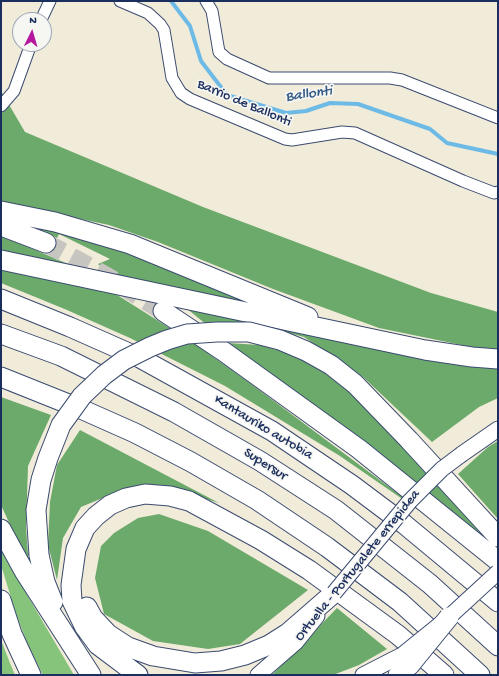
<!DOCTYPE html>
<html>
<head>
<meta charset="utf-8">
<style>
  body { margin:0 }
  #map { position:relative; width:499px; height:676px; overflow:hidden; background:#f1ebd9; font-family:"Gochi Hand",sans-serif }
  canvas { display:block }
  .frame { position:absolute; inset:0; border:2px solid #1b2f5e; pointer-events:none }
  .north { position:absolute; left:12px; top:12px; width:40px; height:40px; box-sizing:border-box; background:#f6f6f2; border:1px solid #9ea6b7; border-radius:50%; rotate:5deg; font-size:11px; font-weight:700; line-height:16px; text-align:center; color:#1b2f5e }
  .north::after { content:''; display:block; margin:auto; width:14px; height:18px; background:#b5179e; clip-path:polygon(50% 0,100% 100%,50% 72%,0 100%) }
</style>
</head>
<body>
<div id="map">
<canvas width="499" height="676"></canvas>
<div class="frame"></div>
<div class="north">N</div>
</div>
<script>
const ctx = document.querySelector('canvas').getContext('2d');
ctx.lineJoin = 'round';
function fillPath(path, color) { ctx.fillStyle = color; ctx.fill(path, 'evenodd'); }
const shape = rows => new Path2D(rows.map(r => 'M' + r).join(''));
function stroke(path, color, width, dash) { ctx.strokeStyle = color; ctx.lineWidth = width; ctx.lineCap = dash ? 'butt' : 'round'; ctx.setLineDash(dash || []); ctx.stroke(path); }
function drawText(font, color, halo, rows, align = 'center') {
  ctx.font = font + ' "Gochi Hand",sans-serif'; ctx.lineWidth = 3.5; ctx.setLineDash([]); ctx.textBaseline = 'middle'; ctx.strokeStyle = halo; ctx.fillStyle = color; for (const [text, x, y, turn = 0] of rows) {
    ctx.save(); ctx.translate(x, y); ctx.rotate((+turn || 0) * Math.PI / 180); ctx.textAlign = isNaN(turn) ? turn : align; if (halo) ctx.strokeText(text, 0, 0); ctx.fillText(text, 0, 0); ctx.restore();
  }
}
fillPath(shape([
  [1,547,26,593,74,675,43,675,28,645,16,614,1,565],
  [1,640,10,663,15,675,1,675]
]), '#86c47b');
fillPath(shape([
  [1,91,25,132,203,207,431,293,498,312,498,350,486,350,379,328,273,289,158,242,109,225,1,202],
  [8,218,115,244,276,310,108,273,98,264,110,259,59,234,57,238],
  [1,236,5,237,68,264,1,251],
  [1,268,114,293,195,344,247,381,440,525,340,456,225,386,130,338,67,310,1,283],
  [186,308,407,355,498,369,498,398,479,407,432,442,363,377,304,337,266,327,207,325],
  [227,343,260,345,297,356,351,389,416,457,486,540],
  [1,397,51,415,28,466,26,528,29,566,1,505],
  [80,430,219,503,161,485,129,487,81,507,63,538,57,580,48,545,50,502,57,465],
  [498,441,498,519,458,474,488,447],
  [159,514,208,531,308,590,240,644,208,649,153,641,104,614,95,578,101,546,114,533,138,518],
  [337,608,387,649,359,665,333,675,272,675]
]), '#6caa6b');
stroke(shape([
  [171,1,190,26,201,61,227,95,286,113,306,111,330,103,358,104,430,129,447,143,498,154]
]), '#6dbae7', 4);
stroke(shape([
  [46,243,106,276,163,311]
]), '#c6c5c0', 19, [19, 10]);
const street = shape([
  [120,1,148,13,160,24,164,30,172,78,181,93,190,99,285,139,292,140,342,132,355,133,463,181,494,193,498,192],
  [206,1,212,11,219,52,227,59,269,78,390,78,402,80,498,118],
  [41,20,50,1],
  [1,106,14,91,31,44]
]);
const secondary = shape([
  [462,454,498,429],
  [258,675,296,642,317,616],
  [363,675,402,655]
]);
const highway = shape([
  [1,211,55,222,130,244,308,317],
  [1,226,46,243],
  [1,260,425,350,472,357,498,359],
  [1,299,70,327,140,358,272,431,352,485,404,524,498,602],
  [163,311,223,351,359,449,498,561],
  [1,334,61,356,174,412,260,461,336,510,430,584,498,646],
  [1,377,81,409,135,433,191,462,257,500,327,547,400,602,480,675],
  [409,440,498,537],
  [1,529,24,571,91,675],
  [39,555,45,582,53,602],
  [1,600,12,634,31,675],
  [87,607,93,618,108,634,128,647,153,656,195,663,221,661,245,655,269,645,288,633,334,593],
  [138,675,98,645,84,626,72,601,71,585,76,549,85,528,96,516,110,505,126,498,145,494,170,496,189,501,261,540,309,570,398,635,444,675],
  [398,675,410,665]
]);
stroke(street, '#3b4b70', 13);
stroke(secondary, '#3b4b70', 17);
stroke(highway, '#3b4b70', 21);
stroke(street, '#fff', 11);
stroke(secondary, '#fff', 15);
stroke(highway, '#fff', 19);
const secondaryBridge = shape([
  [334,593,410,501,442,469,462,454],
  [402,655,449,617,498,572]
]);
const highwayBridge = shape([
  [39,555,36,510,41,480,48,458,61,425,82,396,104,375,124,360,150,347,167,340,187,334,217,332,249,332,280,340,306,351,331,365,355,384,409,440],
  [410,665,449,617]
]);
stroke(secondaryBridge, '#3b4b70', 17, []);
stroke(highwayBridge, '#3b4b70', 21, []);
stroke(secondaryBridge, '#fff', 15);
stroke(highwayBridge, '#fff', 19);
drawText('14px', '#1b2f5e', '#f6f6f2', [
  ["Barrio de Ballonti",244,104,23],
  ["Kantauriko autobia",263,428,31],
  ["Supersur",265,465,32],
  ["Ortuella - Portugalete errepidea",358,566,-51]
]);
drawText('italic 15px', '#345987', '#f6f6f2', [
  ["Ballonti",309,95,-8]
]);
</script>
</body>
</html>
